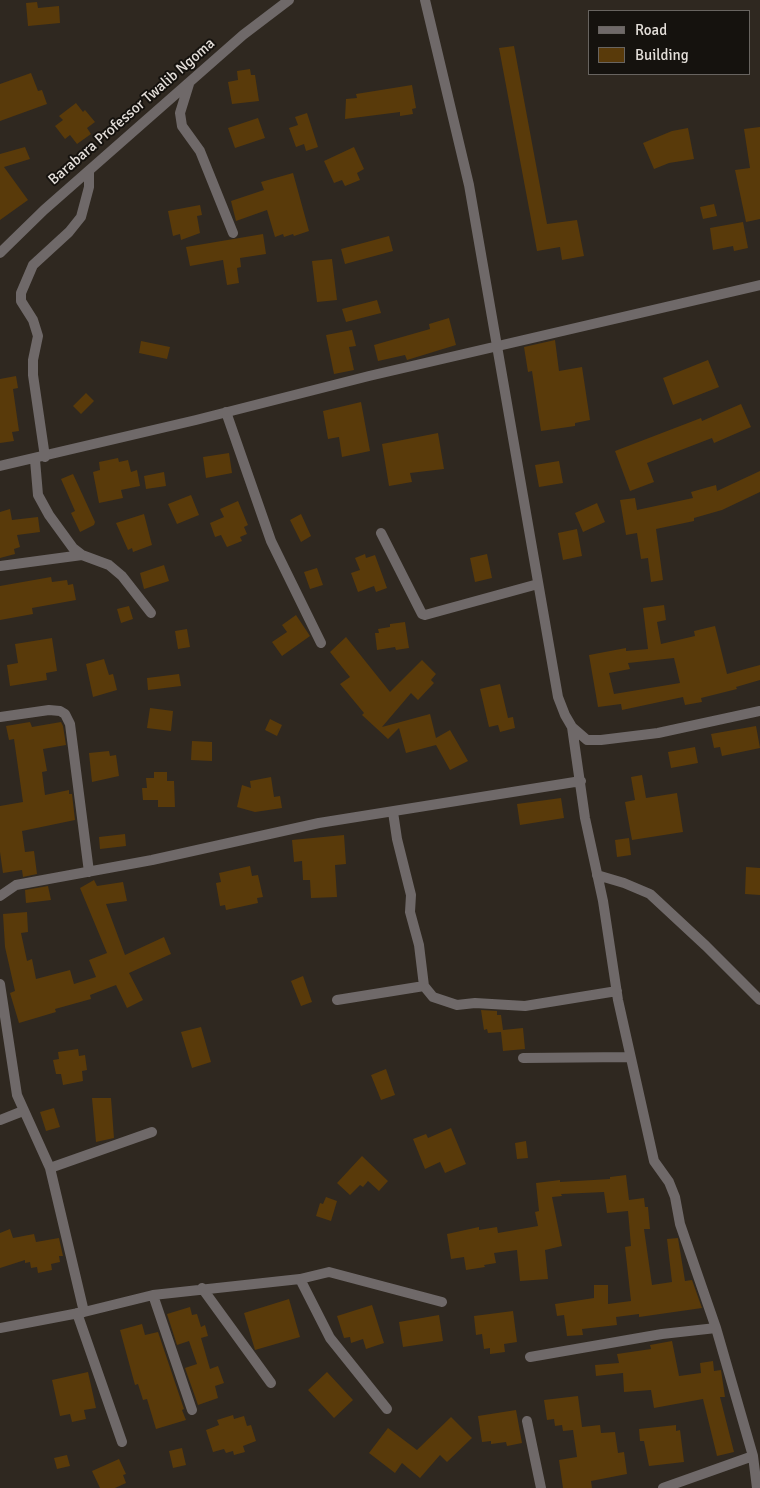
<!DOCTYPE html>
<html>
<head>
<meta charset="utf-8">
<style>
  body { margin:0 }
  #map { position:relative; width:760px; height:1488px; overflow:hidden; background:#2f2820; font-family:Signika,sans-serif }
  canvas { display:block }
  .legend { position:absolute; left:588px; top:10px; width:162px; height:65px; box-sizing:border-box; background:#15120e; border:1px solid #686460; margin:0; padding:6px 9px; list-style:none; font-size:15px; color:#e4dfda }
  .legend li { display:flex; align-items:center; gap:10px; height:25px }
  .legend b { width:25px; border:1px solid #686460 }
</style>
</head>
<body>
<div id="map">
<canvas width="760" height="1488"></canvas>
<ul class="legend">
<li><b style="height:6px;background:#6f6969"></b>Road</li>
<li><b style="height:14px;background:#593a0a"></b>Building</li>
</ul>
</div>
<script>
const ctx = document.querySelector('canvas').getContext('2d');
ctx.lineJoin = 'round';
function fillPath(path, color) { ctx.fillStyle = color; ctx.fill(path, 'evenodd'); }
const shape = rows => new Path2D(rows.map(r => 'M' + r).join(''));
function stroke(path, color, width, dash) { ctx.strokeStyle = color; ctx.lineWidth = width; ctx.lineCap = dash ? 'butt' : 'round'; ctx.setLineDash(dash || []); ctx.stroke(path); }
function drawText(font, color, halo, rows, align = 'center') {
  ctx.font = font + ' Signika,sans-serif'; ctx.lineWidth = 4; ctx.setLineDash([]); ctx.textBaseline = 'middle'; ctx.strokeStyle = halo; ctx.fillStyle = color; for (const [text, x, y, turn = 0] of rows) {
    ctx.save(); ctx.translate(x, y); ctx.rotate((+turn || 0) * Math.PI / 180); ctx.textAlign = isNaN(turn) ? turn : align; if (halo) ctx.strokeText(text, 0, 0); ctx.fillText(text, 0, 0); ctx.restore();
  }
}
fillPath(shape([
  [37,2,38,8,59,6,60,23,28,26,26,3],
  [514,46,547,224,577,220,584,256,562,260,560,247,537,251,499,48],
  [250,69,251,75,255,75,259,101,232,104,228,82,238,80,237,71],
  [31,73,38,91,42,90,47,104,0,121,0,84],
  [412,85,416,108,412,109,413,114,400,116,400,112,345,119,346,99,357,98,356,94],
  [76,103,83,112,85,110,95,122,87,128,91,134,77,144,70,135,65,139,55,126,63,120,59,116],
  [307,113,318,147,306,151,304,144,296,147,289,128,298,125,295,117],
  [258,118,265,138,235,148,228,128],
  [760,127,760,219,746,222,735,170,750,168,744,129],
  [688,128,694,159,669,163,654,169,643,143,672,131],
  [25,147,30,159,4,167,28,200,0,220,0,154],
  [354,147,364,169,357,173,360,180,345,186,342,180,334,183,324,161],
  [293,173,309,231,294,236,293,234,284,237,283,234,275,237,267,210,236,221,231,201,264,190,261,182],
  [714,204,717,216,703,219,700,207],
  [200,205,202,215,197,216,200,233,181,240,180,234,173,236,168,211],
  [743,222,748,248,734,251,733,246,713,250,710,228],
  [263,234,266,254,240,258,241,267,237,268,239,283,227,285,223,260,190,266,186,247],
  [389,236,393,251,345,264,341,249],
  [332,259,337,300,317,302,312,261],
  [377,300,381,313,346,322,342,309],
  [449,318,456,345,407,360,405,355,378,361,374,345,430,329,429,324],
  [352,330,356,346,349,347,354,370,334,374,326,335],
  [555,340,559,371,582,367,590,420,575,423,575,426,541,431,532,371,528,372,524,347],
  [141,341,170,347,167,359,139,353],
  [708,360,719,387,673,405,663,378],
  [16,376,18,388,13,389,19,431,12,432,14,441,0,443,0,379],
  [86,393,94,401,81,414,73,406],
  [361,402,370,451,342,457,339,437,328,439,323,411],
  [741,404,751,427,714,443,712,438,647,463,654,482,630,491,615,451,701,418,702,421],
  [438,433,444,469,410,473,412,482,389,486,382,444],
  [229,453,232,473,206,478,203,457],
  [118,458,119,462,128,460,131,472,137,470,140,486,121,490,123,498,99,503,93,472,100,470,99,462],
  [559,461,563,483,539,487,535,465],
  [760,471,760,492,722,510,694,518,694,521,656,529,663,580,651,582,648,558,641,559,637,533,626,535,620,500,635,498,637,510,693,498,691,492,716,485,717,491],
  [164,472,166,486,146,489,144,476],
  [73,474,95,522,94,525,80,532,71,513,75,511,61,479],
  [191,495,199,515,177,524,168,504],
  [238,501,248,525,244,527,247,534,240,537,242,541,227,547,221,535,215,537,210,523,224,517,220,509],
  [597,503,605,522,583,532,575,513],
  [10,509,12,520,38,517,40,532,17,535,20,547,14,549,15,554,0,558,0,512],
  [144,514,152,545,133,552,132,548,128,550,116,523],
  [301,514,311,536,301,542,290,520],
  [577,529,582,556,563,560,558,533],
  [365,554,366,558,375,555,387,588,376,592,374,586,358,592,351,573,360,570,355,558],
  [487,554,492,578,475,582,470,558],
  [164,565,169,581,144,589,140,573],
  [317,568,323,585,310,589,304,572],
  [51,577,52,582,67,580,68,585,73,584,76,600,32,608,33,614,0,620,0,586],
  [664,605,666,620,657,622,661,644,695,636,694,631,715,626,727,674,760,665,760,680,736,687,737,689,701,698,702,702,685,705,683,697,622,710,621,704,598,707,589,655,626,648,626,651,648,649,643,608],
  [674,658,680,683,614,694,609,673,630,669,628,663],
  [129,606,133,619,121,623,117,609],
  [296,615,310,636,282,656,272,642,287,632,282,625],
  [405,622,409,648,396,650,395,647,377,650,375,633,379,633,378,629,390,627,390,624],
  [187,629,190,647,178,649,175,631],
  [346,637,390,692,422,660,436,674,431,680,434,683,418,700,411,693,382,727,430,714,436,738,450,730,468,761,450,770,436,745,406,753,399,728,388,739,362,715,364,713,340,684,350,677,330,652],
  [52,638,57,671,46,673,47,680,10,686,7,665,18,663,15,644],
  [104,659,109,675,113,674,117,690,93,697,86,664],
  [179,674,181,686,148,690,147,678],
  [500,684,508,718,513,717,515,728,500,732,498,725,489,727,480,689],
  [150,708,173,711,171,731,147,728],
  [270,719,282,725,277,736,265,730],
  [30,722,32,727,61,722,63,726,66,745,43,749,47,771,42,772,45,795,69,790,69,794,72,794,75,820,22,831,25,852,34,851,37,874,23,877,22,870,3,873,0,852,0,806,23,802,14,739,9,740,6,726],
  [756,726,760,748,722,756,720,747,714,748,711,734],
  [192,741,212,742,212,761,191,760],
  [695,747,698,763,671,768,668,752],
  [109,751,110,756,116,755,119,776,92,782,89,753],
  [154,772,167,772,167,781,174,781,175,807,158,807,158,800,143,800,142,788,147,788,146,778,154,778],
  [642,775,646,798,677,793,683,832,632,840,625,802,635,800,631,777],
  [271,777,274,797,280,796,282,808,255,812,237,807,242,785,251,788,250,781],
  [561,798,564,818,520,825,517,804],
  [125,834,126,846,100,849,99,837],
  [344,835,346,864,335,865,337,897,311,898,310,880,303,880,302,861,294,862,292,840],
  [629,838,631,855,617,857,615,840],
  [250,866,252,876,258,875,263,897,257,898,258,903,226,910,225,905,220,906,216,883,221,882,219,873],
  [746,867,760,868,760,895,745,894],
  [94,880,97,886,123,882,127,901,106,904,125,955,164,937,171,954,129,973,143,1000,127,1008,116,985,90,995,91,999,55,1009,56,1012,19,1023,10,993,15,991,5,947,3,914,27,912,28,932,21,933,27,961,32,959,36,979,70,970,74,984,96,977,89,960,107,953,80,888],
  [48,886,51,900,26,903,25,890],
  [303,976,312,1002,301,1006,291,981],
  [481,1010,497,1011,497,1015,501,1015,503,1030,523,1028,525,1049,503,1051,501,1032,488,1033,487,1029,484,1030],
  [201,1027,211,1062,192,1068,181,1032],
  [78,1049,79,1056,85,1055,87,1070,82,1071,83,1081,63,1085,61,1074,56,1074,53,1060,59,1059,58,1052],
  [386,1069,395,1095,381,1100,371,1075],
  [92,1098,111,1098,114,1138,96,1142],
  [54,1108,60,1127,46,1131,40,1112],
  [451,1128,466,1164,445,1173,440,1162,425,1169,413,1139,426,1134,428,1138],
  [526,1141,528,1158,517,1159,515,1143],
  [362,1156,388,1181,379,1191,368,1181,363,1187,360,1185,350,1195,337,1183],
  [626,1175,629,1200,644,1198,645,1207,648,1207,650,1229,644,1229,652,1285,672,1282,667,1239,678,1238,685,1281,692,1280,702,1308,639,1317,639,1314,616,1317,617,1325,582,1329,583,1335,567,1336,564,1315,557,1316,555,1304,594,1298,594,1285,608,1285,608,1304,631,1301,625,1247,631,1246,628,1211,607,1213,604,1192,561,1194,562,1196,552,1197,562,1246,545,1250,548,1279,520,1281,517,1250,494,1253,496,1263,484,1265,485,1267,466,1270,464,1257,451,1259,447,1234,479,1227,479,1230,497,1227,498,1233,538,1226,535,1212,539,1211,536,1183,560,1180,560,1182,610,1179,610,1177],
  [326,1197,337,1201,331,1221,316,1216,320,1203,323,1204],
  [10,1229,13,1238,34,1234,36,1242,59,1238,63,1256,59,1256,60,1262,51,1264,52,1270,38,1273,37,1267,31,1268,30,1262,25,1263,25,1260,0,1268,0,1233],
  [289,1299,300,1337,255,1350,244,1313],
  [372,1305,384,1343,366,1349,363,1339,351,1343,350,1337,344,1338,337,1316],
  [190,1307,192,1315,197,1314,201,1327,205,1325,208,1336,201,1338,210,1369,218,1366,224,1383,215,1386,218,1398,198,1405,185,1368,197,1364,189,1341,177,1345,167,1314],
  [513,1311,517,1342,504,1344,505,1352,490,1354,490,1348,484,1349,482,1334,476,1335,474,1316],
  [439,1315,443,1341,403,1347,399,1322],
  [142,1324,145,1335,158,1332,184,1409,182,1410,186,1420,156,1429,147,1399,143,1400,138,1384,135,1385,120,1330],
  [672,1341,679,1376,701,1373,700,1363,713,1361,714,1371,721,1370,725,1397,720,1397,734,1452,717,1456,703,1399,654,1408,651,1390,624,1392,623,1373,596,1376,595,1365,619,1363,617,1354,651,1349,650,1345],
  [88,1372,96,1408,84,1410,86,1419,72,1422,70,1414,60,1416,52,1380],
  [327,1372,353,1400,334,1418,308,1390],
  [578,1396,582,1427,600,1425,601,1433,615,1432,618,1453,624,1452,627,1474,591,1481,592,1488,563,1488,559,1460,577,1457,573,1430,563,1431,562,1425,555,1426,554,1419,547,1420,544,1400],
  [516,1410,522,1443,507,1446,506,1442,491,1444,491,1441,482,1442,478,1416],
  [233,1415,234,1419,244,1416,247,1426,251,1425,256,1441,243,1446,245,1452,234,1455,233,1451,226,1453,224,1449,213,1452,206,1430,219,1425,217,1420],
  [451,1417,472,1438,447,1462,440,1455,420,1478,402,1463,395,1473,369,1453,388,1428,417,1450],
  [676,1425,676,1431,680,1430,684,1462,649,1466,644,1441,640,1441,639,1429],
  [182,1448,186,1465,173,1468,169,1451],
  [67,1455,70,1466,57,1469,54,1458],
  [119,1459,126,1474,123,1475,126,1483,115,1488,100,1488,92,1471]
]), '#593a0a');
stroke(shape([
  [425,0,469,185,558,697,565,715,572,727,587,740,601,740,658,733,760,711],
  [189,84,180,113,182,126,200,151,233,233],
  [0,253,44,210,243,35,289,0],
  [226,412,271,541,321,643],
  [45,457,33,375,33,360,38,336,33,320,21,301,21,293,33,265,69,232,81,217,89,187,89,172],
  [35,460,38,495,49,515,73,548,82,555,109,565,122,576,151,613],
  [0,466,196,420,369,376,760,285],
  [381,533,422,614,425,615,538,584],
  [0,566,82,555],
  [0,717,49,710,60,711,65,714,70,724,89,872],
  [572,727,585,818,603,901,618,1000,654,1161,669,1182,675,1197,680,1224,716,1328,753,1456,757,1488],
  [393,812,397,839,411,895,410,912,419,945,424,986,433,997,457,1005,475,1003,525,1006,617,991],
  [597,875,624,883,650,894,706,946,760,1000],
  [0,896,16,885,152,860,319,823,581,781],
  [0,984,17,1095,50,1168,84,1312],
  [337,1000,424,986],
  [523,1058,630,1057],
  [0,1120,23,1111],
  [50,1168,152,1132],
  [300,1279,330,1338,387,1409],
  [202,1288,271,1383],
  [153,1295,192,1410],
  [77,1313,122,1442],
  [0,1328,84,1312,153,1295,300,1279,329,1272,442,1302],
  [530,1357,662,1334,716,1328],
  [527,1421,541,1488],
  [663,1488,753,1456]
]), '#6f6969', 10);
drawText('15px', '#e4dfda', '#15120e', [
  ["Barabara Professor Twalib Ngoma",132,112,-41]
]);
</script>
</body>
</html>
